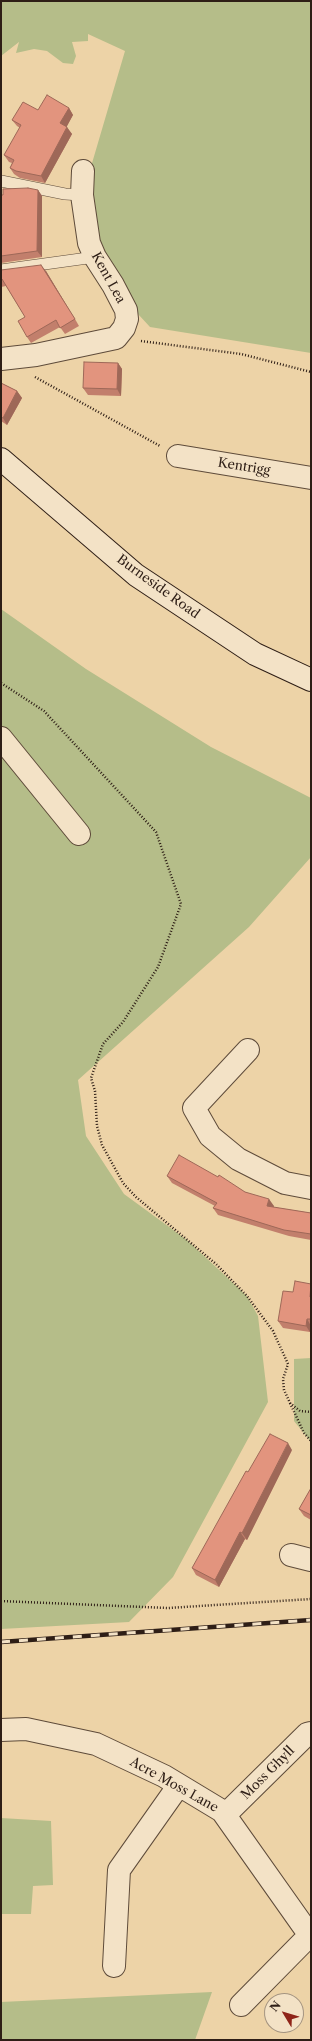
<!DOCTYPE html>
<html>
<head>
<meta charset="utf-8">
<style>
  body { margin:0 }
  #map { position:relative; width:312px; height:2041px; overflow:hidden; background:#edd3a7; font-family:"Libre Caslon Text",serif }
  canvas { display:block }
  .frame { position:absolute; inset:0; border:2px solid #2e1e16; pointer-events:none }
  .north { position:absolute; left:264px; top:1993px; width:40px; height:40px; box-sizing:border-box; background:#f3e2c6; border:1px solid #a49480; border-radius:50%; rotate:308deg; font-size:11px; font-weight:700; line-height:16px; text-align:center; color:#2e1e16 }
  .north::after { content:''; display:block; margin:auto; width:14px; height:18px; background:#8f2418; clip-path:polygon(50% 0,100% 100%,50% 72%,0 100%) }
</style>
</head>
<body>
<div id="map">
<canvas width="312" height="2041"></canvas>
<div class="frame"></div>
<div class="north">N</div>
</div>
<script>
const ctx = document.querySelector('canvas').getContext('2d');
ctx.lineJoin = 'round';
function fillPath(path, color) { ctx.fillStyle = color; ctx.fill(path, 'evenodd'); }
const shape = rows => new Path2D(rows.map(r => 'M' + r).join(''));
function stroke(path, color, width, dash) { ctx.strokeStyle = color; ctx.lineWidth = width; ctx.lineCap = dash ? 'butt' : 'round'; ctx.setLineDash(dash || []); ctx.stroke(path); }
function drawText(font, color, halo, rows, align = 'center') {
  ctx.font = font + ' "Libre Caslon Text",serif'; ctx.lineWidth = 3; ctx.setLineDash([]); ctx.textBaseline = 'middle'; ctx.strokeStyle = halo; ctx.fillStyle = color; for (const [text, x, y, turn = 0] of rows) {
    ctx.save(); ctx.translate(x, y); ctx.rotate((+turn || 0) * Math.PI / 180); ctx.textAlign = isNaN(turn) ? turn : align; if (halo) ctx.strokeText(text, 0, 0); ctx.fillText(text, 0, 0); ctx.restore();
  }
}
fillPath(shape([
  [1,1,311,1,311,353,150,327,138,314,95,242,90,170,125,51,88,34,88,41,72,42,76,56,73,64,63,63,47,51,34,49,16,53,19,42,1,56],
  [1,609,86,669,211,747,311,798,311,857,249,927,78,1080,86,1136,124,1194,187,1240,247,1296,258,1316,268,1402,173,1577,129,1622,1,1629],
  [311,1358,311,1442,294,1421,294,1359],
  [1,1818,51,1821,53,1885,33,1886,31,1914,1,1914],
  [212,1992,195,2040,1,2040,1,2002]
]), '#b5bd89');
const lane = shape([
  [1,181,65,194,82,195],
  [1,270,95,257]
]);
const street = shape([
  [1,359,36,355,116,338,124,328,127,319,126,310,113,285,95,257,89,243,82,195,83,171],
  [178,456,311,478],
  [1,738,79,834],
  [248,1050,194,1108,210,1136,238,1159,285,1183,311,1188],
  [291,1555,311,1560],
  [1,1730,26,1729,96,1744,164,1776,222,1811,311,1937],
  [225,1815,307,1734,311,1733],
  [114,1966,119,1870,179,1785],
  [241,2005,310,1935]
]);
const secondary = shape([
  [1,459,136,575,255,654,311,680]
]);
stroke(lane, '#5e4b3a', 12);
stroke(street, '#5e4b3a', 24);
stroke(secondary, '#2e1e16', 24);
stroke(shape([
  [141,341,241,354,311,372],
  [35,377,160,446],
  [1,683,44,711,156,832,181,904,158,967,123,1022,103,1044,91,1078,95,1091,97,1126,102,1145,123,1183,136,1197,216,1264,247,1296,273,1331,288,1364,283,1379,284,1390,290,1403,300,1411,311,1412],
  [290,1403,304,1433,311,1441],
  [1,1601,168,1608,311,1599]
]), '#2e1e16', 2.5, [1, 2]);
stroke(lane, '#f3e2c6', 11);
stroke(street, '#f3e2c6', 22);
stroke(secondary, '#f3e2c6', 22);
const rail = shape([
  [1,1642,311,1620]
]);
stroke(rail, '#2e1e16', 4.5);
stroke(rail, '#f3e2c6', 3, [9]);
fillPath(shape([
  [69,108,73,115,66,127,72,134,45,183,20,178,14,174,10,168,12,163,9,162,4,155,20,128,17,126,12,120,38,110],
  [38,190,42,196,42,257,1,263,1,195],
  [1,270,46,271,79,326,65,334,60,327,31,343,27,337,25,317,6,286,1,287],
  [118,363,122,369,121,396,88,395,83,388],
  [1,383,17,391,22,398,7,425,1,421],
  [167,1176,245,1192,274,1206,273,1207,311,1213,311,1240,289,1236,218,1215,213,1208,215,1206,172,1183],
  [311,1284,311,1327,310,1332,283,1328,278,1321,293,1292],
  [292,1450,247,1540,245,1539,219,1587,196,1575,192,1568],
  [311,1488,311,1520,304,1516,299,1509]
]), '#c27f6c');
fillPath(shape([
  [69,108,73,115,65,130,60,123],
  [67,127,72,134,45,183,41,176],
  [38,190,42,196,42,257,37,251],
  [41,265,46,271,79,326,75,319],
  [118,363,122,369,121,396,117,389],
  [17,391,22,398,7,425,3,418],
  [269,1199,274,1206,272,1213,267,1206],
  [307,1319,311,1326,310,1332,306,1326],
  [288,1443,292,1450,247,1540,242,1533],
  [240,1532,245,1539,219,1587,215,1580]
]), '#9e6858');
const building = shape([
  [47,95,69,108,60,123,67,127,41,176,16,171,10,168,14,160,4,155,21,125,12,120,23,102,38,110,47,95],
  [28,188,38,190,37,251,1,256,1,195,3,195,3,189,28,188],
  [41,265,75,319,60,328,56,320,27,337,18,321,25,317,2,279,1,280,1,270,41,265],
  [84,362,118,363,117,389,83,388,84,362],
  [1,383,17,391,3,418,1,417,1,383],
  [179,1155,218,1177,219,1175,245,1192,269,1199,267,1206,311,1213,311,1234,284,1230,213,1208,217,1203,167,1176,179,1155],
  [295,1281,311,1284,310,1297,311,1297,311,1319,307,1319,306,1326,278,1321,283,1291,293,1292,295,1281],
  [270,1434,288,1443,242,1533,240,1532,215,1580,192,1568,246,1471,248,1472,270,1434],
  [311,1488,311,1515,299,1509,311,1488]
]);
fillPath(building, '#e2947e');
stroke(building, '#9e6858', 1);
drawText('13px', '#2e1e16', '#f3e2c6', [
  ["Kent Lea",108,278,61],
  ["Kentrigg",244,467,9],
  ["Burneside Road",158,587,36],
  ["Moss Ghyll",268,1773,-45],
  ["Acre Moss Lane",174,1785,29]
]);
</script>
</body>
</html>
